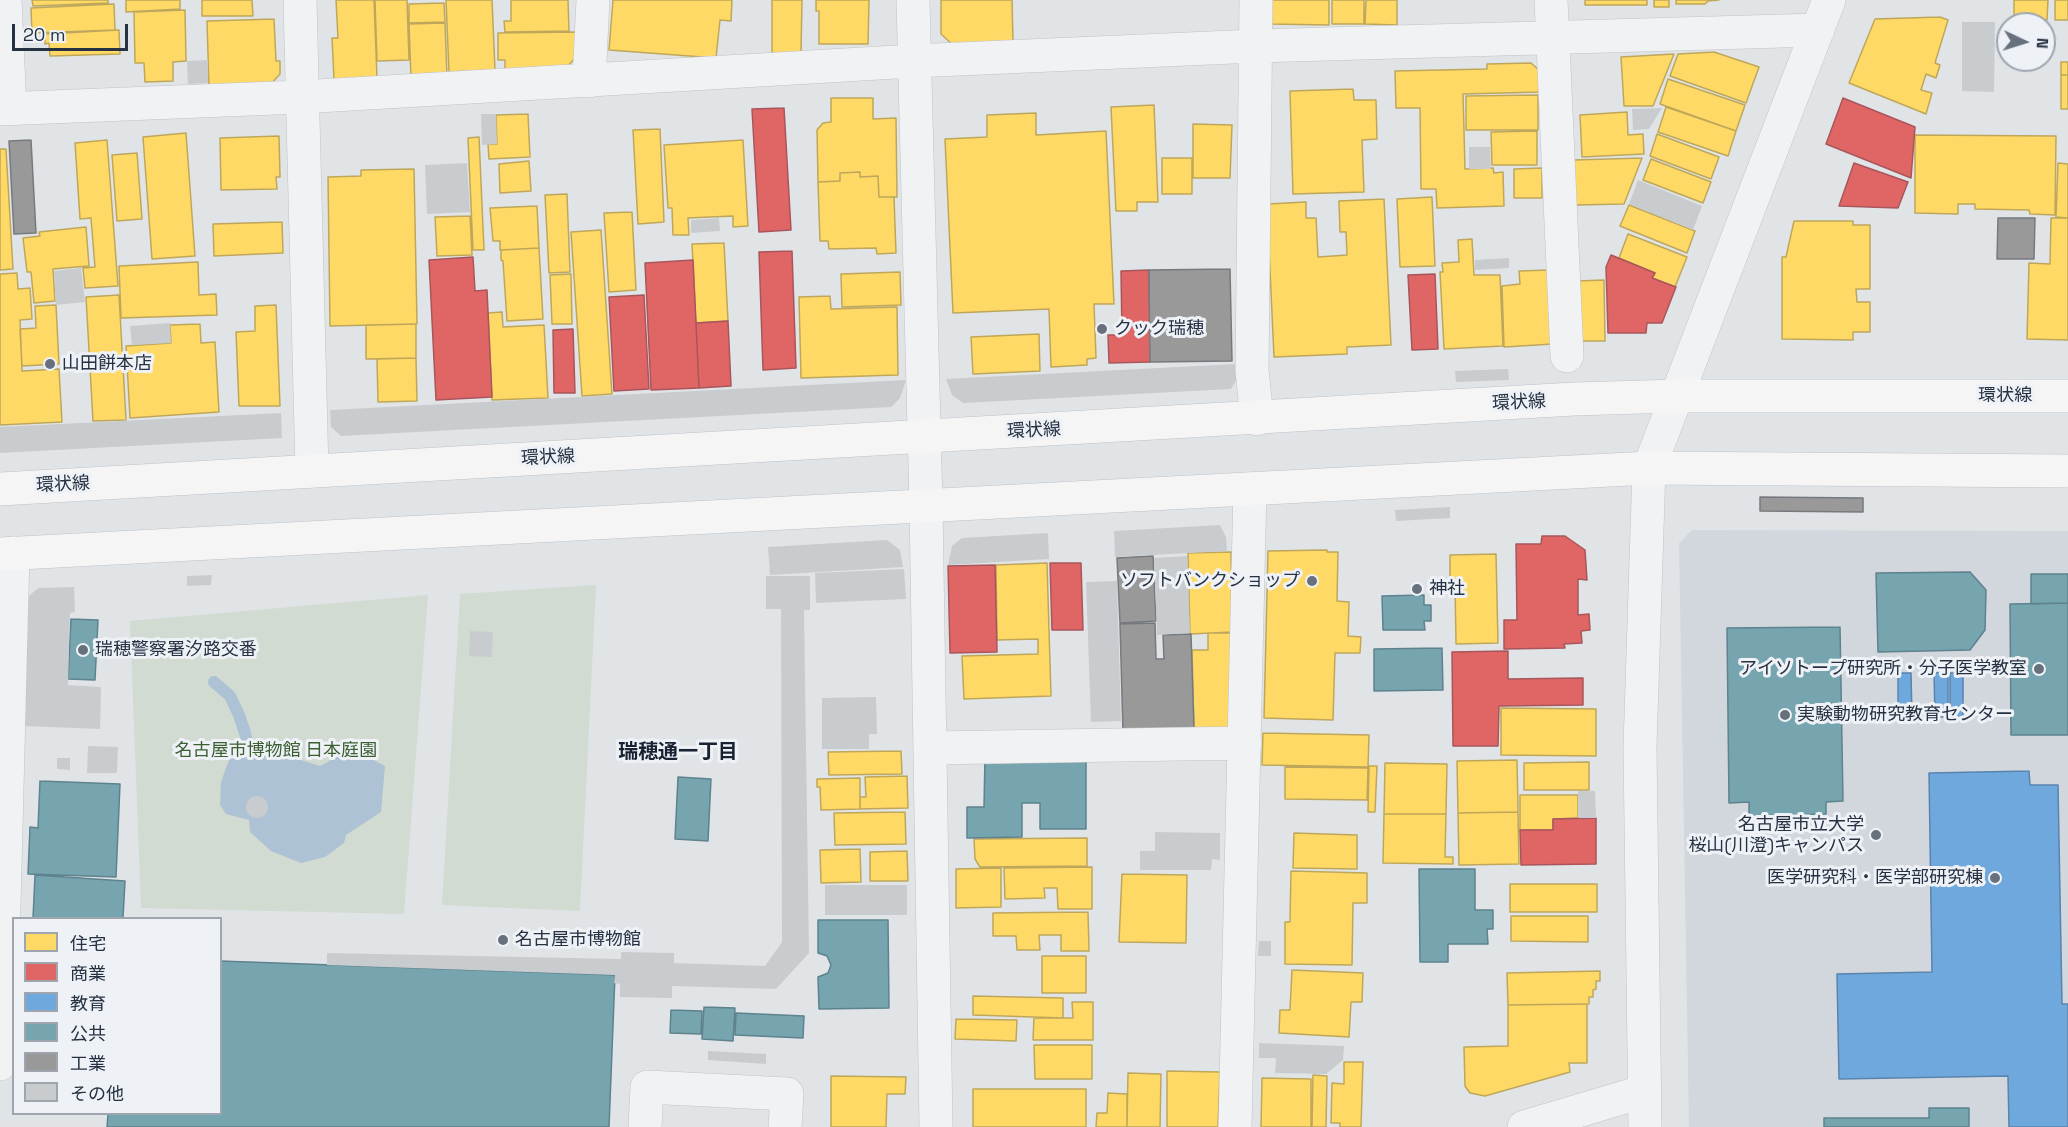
<!DOCTYPE html>
<html>
<head>
<meta charset="utf-8">
<style>
  body { margin:0 }
  #map { position:relative; width:2068px; height:1127px; overflow:hidden; background:#e1e4e7; font-family:"Space Grotesk","Noto Sans JP",sans-serif }
  canvas { display:block }
  .legend { position:absolute; left:12px; top:917px; width:210px; height:198px; box-sizing:border-box; background:#eef2f7; border:2px solid #9ea5af; margin:0; padding:8px 10px; list-style:none; font-size:18px; color:#263142 }
  .legend li { display:flex; align-items:center; gap:12px; height:30px }
  .legend b { width:30px; border:2px solid #9ea5af }
  .north { position:absolute; left:1996px; top:12px; width:60px; height:60px; box-sizing:border-box; background:#eef2f7; border:2px solid #9ea5af; border-radius:50%; rotate:94deg; font-size:16px; font-weight:700; line-height:24px; text-align:center; color:#263142 }
  .north::after { content:''; display:block; margin:auto; width:21px; height:27px; background:#67707c; clip-path:polygon(50% 0,100% 100%,50% 72%,0 100%) }
  .scale { position:absolute; left:12px; top:24px; width:116px; height:27px; box-sizing:border-box; border:3px solid #263142; border-top:0; padding-left:8px; font-size:18px; line-height:21px; white-space:nowrap; color:#263142; -webkit-text-stroke:4px #eef2f7; paint-order:stroke }
</style>
</head>
<body>
<div id="map">
<canvas width="2068" height="1127"></canvas>
<ul class="legend">
<li><b style="height:16px;background:#ffd966"></b>住宅</li>
<li><b style="height:16px;background:#e06666"></b>商業</li>
<li><b style="height:16px;background:#6fa8dc"></b>教育</li>
<li><b style="height:16px;background:#76a5af"></b>公共</li>
<li><b style="height:16px;background:#999"></b>工業</li>
<li><b style="height:16px;background:#c9cccf"></b>その他</li>
</ul>
<div class="north">N</div>
<div class="scale">20 m</div>
</div>
<script>
const ctx = document.querySelector('canvas').getContext('2d');
ctx.lineJoin = 'round';
function fillPath(path, color) { ctx.fillStyle = color; ctx.fill(path, 'evenodd'); }
const shape = rows => new Path2D(rows.map(r => 'M' + r).join(''));
function stroke(path, color, width, dash) { ctx.strokeStyle = color; ctx.lineWidth = width; ctx.lineCap = dash ? 'butt' : 'round'; ctx.setLineDash(dash || []); ctx.stroke(path); }
function drawText(font, color, halo, rows, align = 'center') {
  ctx.font = font + ' "Space Grotesk","Noto Sans JP",sans-serif'; ctx.lineWidth = 6; ctx.setLineDash([]); ctx.textBaseline = 'middle'; ctx.strokeStyle = halo; ctx.fillStyle = color; for (const [text, x, y, turn = 0] of rows) {
    ctx.save(); ctx.translate(x, y); ctx.rotate((+turn || 0) * Math.PI / 180); ctx.textAlign = isNaN(turn) ? turn : align; if (halo) ctx.strokeText(text, 0, 0); ctx.fillText(text, 0, 0); ctx.restore();
  }
}
fillPath(shape([
  [1692,530,2068,531,2068,1127,1689,1127,1679,543]
]), '#d2d7de');
fillPath(shape([
  [596,585,580,911,442,905,460,594],
  [428,595,404,914,141,908,130,621]
]), '#d2dbd1');
fillPath(shape([
  [273,751,320,766,340,755,368,757,385,766,381,812,346,835,344,843,325,857,301,863,271,851,250,832,249,820,226,814,220,805,221,782,230,757]
]), '#adc2d4');
const homes = shape([
  [32,0,108,0,108,3,33,6,32,0],
  [126,0,180,0,180,9,126,12,126,0],
  [202,0,252,0,253,16,202,16,202,0],
  [336,0,374,0,377,78,334,80,332,38,338,38,336,0],
  [375,0,407,0,409,60,377,61,375,0],
  [446,0,492,0,495,70,449,72,446,0],
  [511,0,568,0,569,31,505,32,504,21,511,21,511,0],
  [613,0,732,0,731,21,720,20,716,58,609,50,613,0],
  [772,0,802,0,801,53,772,53,772,0],
  [816,0,869,0,868,44,819,44,819,11,816,11,816,0],
  [941,0,1012,0,1013,41,954,46,941,34,941,0],
  [1269,0,1329,0,1329,25,1269,24,1269,0],
  [1332,0,1364,0,1364,24,1332,24,1332,0],
  [1366,0,1397,0,1397,25,1365,24,1366,0],
  [1585,0,1647,0,1647,5,1585,5,1585,0],
  [1654,0,1669,0,1669,7,1654,7,1654,0],
  [1676,0,1719,0,1708,1,1705,4,1676,4,1676,0],
  [2014,0,2048,0,2047,20,2014,19,2014,0],
  [2055,0,2068,0,2068,20,2055,20,2055,0],
  [444,3,445,22,409,23,409,4,444,3],
  [114,4,115,30,32,33,31,8,114,4],
  [185,10,186,61,173,62,173,81,145,82,144,63,135,63,134,12,185,10],
  [1940,17,1948,20,1935,63,1940,65,1936,78,1926,74,1921,90,1932,93,1926,114,1849,83,1875,19,1940,17],
  [274,19,276,61,280,61,280,74,269,86,209,87,207,21,274,19],
  [445,23,447,77,411,78,409,24,445,23],
  [119,30,120,54,50,56,49,43,45,44,45,34,119,30],
  [576,32,576,57,567,67,505,69,505,60,498,60,498,33,576,32],
  [1714,52,1759,67,1746,103,1670,76,1678,54,1714,52],
  [1674,54,1653,106,1624,106,1621,57,1674,54],
  [2061,62,2068,62,2068,75,2061,75,2061,62],
  [1531,63,1540,71,1541,92,1463,94,1465,169,1493,168,1494,173,1503,172,1504,206,1437,208,1436,189,1421,189,1420,108,1396,108,1395,71,1487,69,1487,64,1531,63],
  [2061,75,2068,75,2068,109,2061,109,2061,75],
  [1668,79,1745,105,1736,131,1660,104,1668,79],
  [1353,89,1354,100,1376,100,1377,139,1362,140,1364,192,1293,194,1290,91,1353,89],
  [1538,95,1538,130,1466,130,1466,96,1538,95],
  [831,98,873,98,873,119,896,118,897,197,879,197,878,176,860,177,860,172,840,173,840,181,818,182,817,130,823,123,831,122,831,98],
  [1154,105,1158,202,1137,202,1137,211,1116,211,1111,107,1154,105],
  [1666,107,1736,131,1728,156,1658,132,1666,107],
  [1627,112,1628,135,1643,134,1644,154,1582,157,1580,115,1627,112],
  [1036,113,1036,135,1106,131,1114,304,1094,304,1096,358,1087,359,1087,365,1051,367,1049,309,953,313,945,139,987,137,987,115,1036,113],
  [528,114,530,157,489,159,488,144,497,144,496,115,528,114],
  [1193,124,1232,125,1230,178,1193,178,1193,124],
  [660,129,664,222,638,224,633,130,660,129],
  [1537,131,1537,165,1492,165,1491,132,1537,131],
  [186,133,195,256,152,259,143,137,186,133],
  [1657,134,1719,157,1711,179,1650,156,1657,134],
  [1915,135,2056,136,2055,215,2030,214,2029,210,1975,209,1975,204,1958,204,1958,214,1915,213,1915,135],
  [279,136,280,177,276,177,277,189,221,190,220,138,279,136],
  [479,137,484,250,473,250,468,138,479,137],
  [107,140,118,286,85,288,83,268,95,267,91,218,80,219,75,143,107,140],
  [743,140,748,226,733,227,733,216,688,218,689,235,673,235,672,208,668,208,664,145,743,140],
  [0,149,6,149,13,269,0,270,0,149],
  [137,153,142,219,117,221,112,155,137,153],
  [1162,158,1192,158,1192,194,1162,194,1162,158],
  [1642,158,1624,204,1575,205,1574,160,1642,158],
  [1651,159,1711,182,1703,203,1643,180,1651,159],
  [529,161,531,191,500,193,499,164,529,161],
  [2058,163,2068,164,2068,218,2056,217,2058,163],
  [1542,168,1542,198,1514,198,1514,169,1542,168],
  [414,169,417,324,330,326,328,177,361,176,361,170,414,169],
  [860,172,860,177,878,176,879,197,894,197,896,253,877,254,876,248,829,249,828,241,820,241,818,182,840,181,840,173,860,172],
  [567,194,570,272,549,273,545,195,567,194],
  [1432,197,1435,266,1400,267,1397,199,1432,197],
  [1384,199,1391,345,1347,347,1347,354,1274,357,1267,204,1306,202,1306,218,1316,218,1318,257,1347,255,1346,232,1340,232,1339,201,1384,199],
  [1629,205,1695,231,1687,253,1620,226,1629,205],
  [537,206,539,248,500,250,500,241,493,241,490,208,537,206],
  [632,212,636,290,609,292,604,213,632,212],
  [470,216,472,255,437,256,435,217,470,216],
  [2051,218,2068,218,2068,340,2027,339,2029,263,2050,264,2051,218],
  [1794,221,1853,221,1853,225,1870,225,1870,289,1856,289,1857,302,1870,302,1870,332,1853,332,1853,340,1782,339,1782,257,1786,257,1794,221],
  [282,222,283,253,214,256,213,224,282,222],
  [86,227,89,266,53,269,55,301,34,303,31,272,27,272,23,238,40,236,39,232,86,227],
  [601,230,612,394,582,396,571,232,601,230],
  [1628,234,1687,257,1675,287,1652,278,1655,273,1619,258,1628,234],
  [1472,239,1474,275,1500,275,1503,346,1444,349,1440,272,1443,272,1442,263,1459,262,1458,240,1472,239],
  [724,243,728,321,696,323,692,244,724,243],
  [539,248,543,319,507,321,503,261,501,260,501,250,539,248],
  [198,262,199,295,216,294,217,315,121,318,119,266,198,262],
  [1550,270,1553,344,1504,347,1502,286,1520,284,1519,271,1550,270],
  [900,272,901,305,842,307,841,274,900,272],
  [17,273,18,289,30,288,32,319,20,320,22,371,59,369,62,422,0,425,0,274,17,273],
  [571,274,572,324,552,324,550,275,571,274],
  [1604,280,1605,341,1580,341,1578,281,1604,280],
  [119,295,126,420,93,421,86,297,119,295],
  [830,296,831,309,897,307,898,375,801,378,799,297,830,296],
  [56,305,59,364,22,366,20,329,36,328,35,306,56,305],
  [276,305,280,406,239,406,236,332,255,331,255,306,276,305],
  [502,312,503,327,544,325,548,398,492,400,488,313,502,312],
  [200,324,201,343,215,342,219,412,130,418,126,346,171,343,170,325,200,324],
  [416,324,416,358,366,359,366,325,416,324],
  [1039,334,1040,371,973,374,971,337,1039,334],
  [416,358,417,401,378,402,377,359,416,358],
  [1327,550,1327,552,1338,552,1337,601,1349,602,1348,636,1361,637,1360,653,1335,653,1333,720,1264,718,1268,551,1327,550],
  [1231,552,1232,632,1190,634,1188,553,1231,552],
  [1496,554,1498,643,1456,644,1455,583,1450,584,1450,555,1496,554],
  [1047,563,1051,696,964,699,962,656,1038,654,1038,639,997,640,996,565,1047,563],
  [1208,633,1233,633,1230,729,1194,730,1192,650,1208,650,1208,633],
  [1501,708,1596,709,1596,756,1501,755,1501,708],
  [1263,733,1369,735,1368,767,1262,765,1263,733],
  [901,751,902,774,829,775,828,752,901,751],
  [1517,760,1518,812,1458,813,1457,761,1517,760],
  [1589,762,1589,790,1524,790,1524,763,1589,762],
  [1385,763,1447,764,1446,814,1384,814,1385,763],
  [1369,766,1377,766,1375,812,1368,812,1369,766],
  [1285,767,1368,768,1367,800,1285,799,1285,767],
  [907,776,908,808,860,809,860,797,866,797,865,777,907,776],
  [860,778,860,809,821,810,820,787,817,787,817,779,860,778],
  [1520,795,1578,795,1578,818,1553,819,1553,830,1520,830,1520,795],
  [905,812,906,844,835,845,834,813,905,812],
  [1518,812,1519,864,1459,865,1458,813,1518,812],
  [1384,814,1446,814,1445,857,1453,857,1453,864,1383,863,1384,814],
  [1294,833,1357,835,1357,869,1293,868,1294,833],
  [1087,838,1087,866,980,867,975,859,974,839,1087,838],
  [860,849,861,882,821,883,820,850,860,849],
  [907,851,908,881,870,881,870,852,907,851],
  [1092,867,1092,909,1058,909,1057,888,1044,888,1045,898,1005,899,1004,868,1092,867],
  [1001,868,1001,907,956,908,956,869,1001,868],
  [1291,871,1367,873,1367,903,1353,903,1352,965,1285,964,1285,922,1290,922,1291,871],
  [1122,874,1187,875,1186,943,1119,942,1122,874],
  [1510,884,1597,884,1597,912,1510,912,1510,884],
  [1088,912,1089,951,1061,951,1061,935,1039,935,1040,950,1017,950,1016,936,993,936,993,913,1088,912],
  [1511,916,1588,916,1588,942,1511,941,1511,916],
  [1042,956,1086,956,1086,993,1042,993,1042,956],
  [1292,970,1363,973,1362,1002,1351,1002,1349,1037,1279,1033,1280,1010,1290,1010,1292,970],
  [1600,971,1600,981,1596,981,1596,989,1593,990,1593,997,1589,997,1589,1004,1508,1005,1507,973,1600,971],
  [973,996,1063,998,1063,1018,973,1015,973,996],
  [1072,1002,1093,1002,1093,1040,1033,1040,1034,1018,1073,1018,1072,1002],
  [1587,1004,1587,1063,1569,1063,1570,1072,1485,1096,1470,1093,1465,1086,1464,1047,1508,1046,1508,1005,1587,1004],
  [956,1019,1017,1020,1016,1041,955,1039,956,1019],
  [1034,1045,1092,1045,1092,1079,1035,1079,1034,1045],
  [1344,1062,1363,1062,1361,1127,1340,1127,1340,1123,1331,1123,1332,1083,1344,1084,1344,1062],
  [1167,1071,1220,1072,1218,1127,1167,1127,1167,1071],
  [1128,1073,1161,1074,1160,1127,1127,1127,1128,1073],
  [1313,1075,1327,1076,1326,1127,1312,1127,1313,1075],
  [831,1076,906,1077,905,1094,887,1094,886,1127,831,1127,831,1076],
  [1262,1078,1311,1079,1311,1127,1261,1127,1262,1078],
  [973,1089,1086,1089,1086,1127,973,1127,973,1089],
  [1108,1093,1127,1094,1127,1127,1096,1127,1097,1113,1107,1113,1108,1093]
]);
fillPath(homes, '#ffd966');
stroke(homes, '#bea75b', 1.5);
const shops = shape([
  [1843,98,1915,127,1911,178,1826,144,1843,98],
  [784,108,791,230,759,232,752,109,784,108],
  [1854,163,1908,182,1898,208,1839,206,1854,163],
  [792,251,796,368,763,370,759,252,792,251],
  [1611,255,1655,273,1652,278,1676,287,1662,323,1647,323,1646,333,1608,333,1606,267,1611,255],
  [473,257,475,291,487,290,492,397,436,400,429,260,473,257],
  [693,260,699,388,651,390,645,263,693,260],
  [1149,270,1150,362,1109,363,1108,335,1122,335,1121,271,1149,270],
  [1435,274,1438,349,1412,350,1408,275,1435,274],
  [644,295,649,389,614,391,609,297,644,295],
  [728,321,731,386,699,388,696,323,728,321],
  [573,329,575,393,554,393,553,330,573,329],
  [1542,536,1565,536,1585,550,1587,580,1578,579,1578,615,1589,614,1590,630,1581,631,1582,643,1564,644,1565,648,1504,649,1504,620,1517,620,1516,544,1541,544,1542,536],
  [1050,563,1081,563,1083,630,1052,630,1050,563],
  [995,565,997,652,950,653,948,566,995,565],
  [1508,651,1508,679,1583,678,1583,705,1499,706,1498,746,1453,746,1452,652,1508,651],
  [1596,818,1596,864,1521,865,1520,830,1553,830,1553,819,1596,818]
]);
fillPath(shops, '#e06666');
stroke(shops, '#a8565b', 1.5);
const schools = shape([
  [1948,672,1948,717,1935,717,1934,673,1948,672],
  [1898,673,1911,673,1912,717,1898,717,1898,673],
  [1950,673,1963,673,1963,717,1950,717,1950,673],
  [2029,771,2030,785,2058,785,2062,1004,2068,1004,2068,1127,2009,1127,2008,1076,1839,1079,1837,974,1932,972,1929,773,2029,771]
]);
fillPath(schools, '#6fa8dc');
stroke(schools, '#5984ae', 1.5);
const public = shape([
  [1970,572,1986,590,1985,630,1970,650,1878,652,1876,573,1970,572],
  [2031,574,2068,574,2068,603,2031,604,2031,574],
  [1424,595,1424,605,1431,605,1431,621,1424,621,1425,630,1383,630,1382,596,1424,595],
  [2068,603,2068,735,2011,735,2010,604,2068,603],
  [71,619,98,620,95,680,68,679,71,619],
  [1840,627,1843,801,1826,802,1826,814,1749,816,1749,802,1729,803,1727,628,1840,627],
  [1442,648,1443,690,1374,691,1374,649,1442,648],
  [985,756,1086,756,1086,829,1040,829,1040,803,1022,803,1022,837,967,838,967,807,984,807,985,756],
  [678,777,711,779,708,841,675,839,678,777],
  [40,781,120,784,116,877,28,874,30,827,38,828,40,781],
  [1419,869,1475,869,1475,910,1493,910,1493,929,1487,929,1488,944,1448,944,1448,962,1420,962,1419,869],
  [35,875,125,881,123,918,33,918,35,875],
  [818,920,888,920,889,1008,819,1009,818,977,828,973,831,965,827,956,818,953,818,920],
  [220,961,615,975,609,1127,107,1127,108,1114,220,1114,220,961],
  [704,1007,735,1008,733,1041,702,1039,704,1007],
  [671,1010,702,1011,701,1034,670,1033,671,1010],
  [736,1013,804,1016,803,1038,735,1035,736,1013],
  [1929,1108,1969,1108,1969,1127,1824,1127,1824,1118,1929,1118,1929,1108]
]);
fillPath(public, '#76a5af');
stroke(public, '#5e828e', 1.5);
const industry = shape([
  [31,140,36,233,14,234,9,141,31,140],
  [1998,218,2035,218,2034,259,1997,259,1998,218],
  [1230,269,1232,361,1150,362,1149,270,1230,269],
  [1760,497,1863,498,1863,512,1760,511,1760,497],
  [1153,556,1156,621,1120,623,1117,558,1153,556],
  [1155,623,1156,659,1164,659,1163,635,1191,634,1194,730,1123,732,1120,624,1155,623]
]);
fillPath(industry, '#999');
stroke(industry, '#767a7f', 1.5);
stroke(shape([
  [214,682,230,696,239,715,245,733,253,769]
]), '#adc2d4', 12);
fillPath(shape([
  [1962,22,1995,22,1994,92,1962,91],
  [208,60,208,83,188,84,187,61],
  [1662,108,1649,129,1633,130,1632,109],
  [481,114,496,114,497,144,482,145],
  [1469,147,1490,147,1491,169,1469,169],
  [467,163,470,212,427,214,425,165],
  [1638,180,1702,206,1693,230,1629,204],
  [719,218,720,231,691,233,691,220],
  [1509,258,1509,268,1475,270,1475,260],
  [81,268,85,302,56,305,54,271],
  [170,323,171,343,132,345,130,326],
  [1236,364,1237,379,1231,389,963,403,952,395,946,379],
  [1508,369,1509,380,1456,382,1455,371],
  [906,380,900,398,891,407,341,436,331,427,330,410],
  [281,413,282,438,0,453,0,427],
  [1450,507,1450,518,1396,521,1395,510],
  [1220,525,1226,537,1227,551,1115,557,1114,531],
  [1048,533,1049,559,948,565,952,546,962,538],
  [887,540,900,550,903,567,770,575,768,547],
  [1187,556,1190,633,1157,635,1154,558],
  [904,569,906,599,816,603,815,573],
  [212,575,211,585,187,586,187,576],
  [766,576,810,576,810,610,804,610,809,953,776,989,672,986,672,998,620,997,620,984,614,983,615,975,327,965,327,953,621,959,621,952,674,953,674,963,765,966,782,942,781,609,766,609],
  [1117,581,1121,721,1091,722,1086,582],
  [74,587,75,612,70,613,68,685,101,687,100,729,23,726,28,597,38,588],
  [470,631,493,632,492,657,469,656],
  [876,697,877,734,869,734,869,749,822,749,822,698],
  [88,746,118,747,117,773,87,773],
  [57,758,70,758,70,770,57,769],
  [1578,791,1595,791,1596,818,1578,818],
  '246 807a11 11 0 1 1 22 0a11 11 0 1 1-22 0Z',
  [1155,832,1220,833,1220,860,1212,859,1211,870,1140,870,1140,851,1155,851],
  [825,885,907,885,907,915,825,915],
  [1259,941,1271,941,1271,956,1258,956],
  [1259,1043,1344,1046,1343,1060,1326,1074,1275,1073,1276,1058,1259,1058],
  [708,1051,766,1054,766,1064,708,1060]
]), '#c9cccf');
const minor = shape([
  [5,0,10,108],
  [300,0,312,471],
  [913,0,926,505,936,1127],
  [1256,0,1252,370,1257,419],
  [1551,0,1567,356],
  [589,81,593,0],
  [0,109,301,97,913,61,1256,46,1818,30],
  [930,748,1245,743],
  [0,1064,13,553],
  [645,1127,647,1087,787,1094,785,1127],
  [1235,1127,1250,489],
  [1524,1127,1645,1091],
  [1645,1127,1640,747,1649,468,1829,0]
]);
const major = shape([
  [0,489,1574,399,1677,396,2068,396],
  [0,554,1649,468,2068,471]
]);
stroke(minor, '#bfc2c5', 34);
stroke(major, '#bdc1c5', 34);
stroke(minor, '#f1f2f3', 33);
stroke(major, '#f5f5f6', 33);
for (const [x, y, r, color] of [
  [1102,329,6,"#67707c"],
  [50,364,6,"#67707c"],
  [1312,581,6,"#67707c"],
  [1417,589,6,"#67707c"],
  [83,650,6,"#67707c"],
  [2039,669,6,"#67707c"],
  [1785,715,6,"#67707c"],
  [1876,835,6,"#67707c"],
  [1995,878,6,"#67707c"],
  [503,940,6,"#67707c"]
]) { const dot = new Path2D(); dot.arc(x, y, r, 0, 2 * Math.PI); ctx.fillStyle = color; ctx.fill(dot); stroke(dot, '#eef2f7', 2); }
drawText('18px', '#263142', '#eef2f7', [
  ["クック瑞穂",1114,329],
  ["山田餅本店",62,364],
  ["ソフトバンクショップ",1300,581,"right"],
  ["神社",1429,589],
  ["瑞穂警察署汐路交番",95,650],
  ["アイソトープ研究所・分子医学教室",2027,669,"right"],
  ["実験動物研究教育センター",1797,715],
  ["名古屋市立大学",1864,825,"right"],
  ["桜山(川澄)キャンパス",1864,846,"right"],
  ["医学研究科・医学部研究棟",1983,878,"right"],
  ["名古屋市博物館",515,940]
], 'left');
drawText('18px', '#263142', '#eef2f7', [
  ["環状線",2005,396],
  ["環状線",1519,403,-3],
  ["環状線",1034,431,-3],
  ["環状線",548,458,-3],
  ["環状線",63,485,-3]
]);
drawText('18px', '#3c5f32', '#eef2f7', [
  ["名古屋市博物館 日本庭園",276,751]
]);
drawText('bold 20px', '#192232', '#eef2f7', [
  ["瑞穂通一丁目",678,753]
]);
</script>
</body>
</html>
